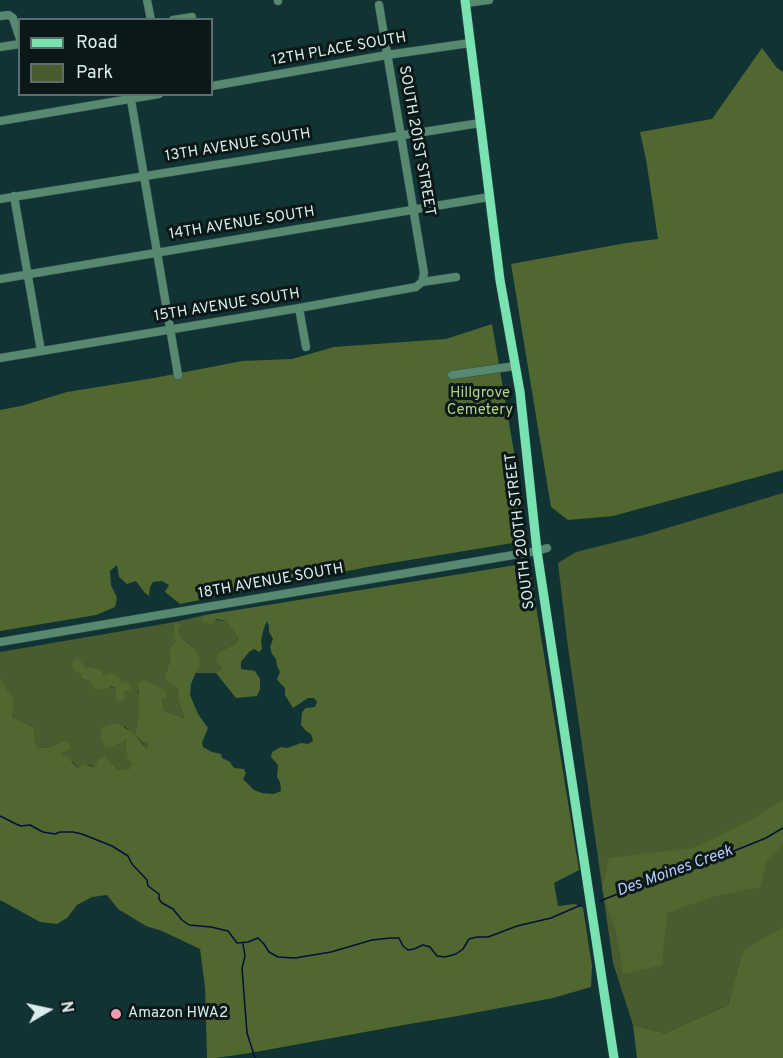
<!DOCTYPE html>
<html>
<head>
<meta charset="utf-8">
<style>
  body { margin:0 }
  #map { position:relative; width:783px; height:1058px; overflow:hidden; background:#123334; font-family:Overpass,sans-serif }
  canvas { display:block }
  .legend { position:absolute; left:18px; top:18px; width:195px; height:78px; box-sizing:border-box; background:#0b1818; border:2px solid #5e6d6d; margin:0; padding:8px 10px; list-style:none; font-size:18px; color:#daecec }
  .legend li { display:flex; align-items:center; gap:12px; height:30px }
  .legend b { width:30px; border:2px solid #5e6d6d }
  .north { position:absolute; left:18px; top:980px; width:60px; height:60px; -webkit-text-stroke:4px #0b1818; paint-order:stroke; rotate:81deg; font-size:16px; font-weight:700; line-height:24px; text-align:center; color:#daecec }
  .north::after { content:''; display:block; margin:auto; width:21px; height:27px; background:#daecec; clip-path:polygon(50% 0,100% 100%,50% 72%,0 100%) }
</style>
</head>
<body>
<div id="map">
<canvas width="783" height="1058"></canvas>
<ul class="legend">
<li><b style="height:8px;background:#78e3b1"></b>Road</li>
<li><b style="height:16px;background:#495c2e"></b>Park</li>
</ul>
<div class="north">N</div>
</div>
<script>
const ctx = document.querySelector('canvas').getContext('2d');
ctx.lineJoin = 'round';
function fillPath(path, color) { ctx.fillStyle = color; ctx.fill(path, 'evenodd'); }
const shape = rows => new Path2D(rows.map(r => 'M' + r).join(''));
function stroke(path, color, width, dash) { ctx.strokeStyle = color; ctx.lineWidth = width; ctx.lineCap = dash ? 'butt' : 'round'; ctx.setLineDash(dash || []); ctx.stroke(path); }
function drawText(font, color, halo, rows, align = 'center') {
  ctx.font = font + ' Overpass,sans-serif'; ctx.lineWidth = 6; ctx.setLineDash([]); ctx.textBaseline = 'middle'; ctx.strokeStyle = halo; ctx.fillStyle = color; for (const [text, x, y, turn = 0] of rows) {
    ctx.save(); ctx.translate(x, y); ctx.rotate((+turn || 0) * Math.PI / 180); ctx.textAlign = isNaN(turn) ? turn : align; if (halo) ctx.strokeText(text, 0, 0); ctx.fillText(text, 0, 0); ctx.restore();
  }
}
fillPath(shape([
  [783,493,783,926,743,952,728,1005,665,1033,633,1025,613,963,567,640,558,563,576,552,644,535],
  [205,615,201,619,226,621,238,638,236,643,219,652,222,667,216,673,195,673,201,661,197,651,184,640,178,631,173,631,176,641,172,644,169,653,170,660,164,679,170,684,178,689,177,697,184,718,165,711,161,699,137,690,139,695,137,704,139,710,136,730,148,742,147,750,143,743,124,726,118,745,121,741,125,740,126,742,132,763,128,770,118,770,106,756,95,767,90,765,78,769,73,762,61,756,61,752,64,741,49,747,39,748,34,741,34,727,12,717,14,708,8,691,0,679,0,652,175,622],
  [89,666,103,670,104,677,120,682,122,689,120,702,116,698,115,691,116,688,90,682,81,678,81,672]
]), '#495c2e');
fillPath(shape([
  [762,48,777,68,783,72,783,470,613,516,568,520,551,507,511,264,626,243,658,239,646,159,640,132,712,119],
  [492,324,519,481,525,537,513,543,373,566,180,604,165,592,169,585,162,581,153,582,150,587,149,596,144,592,136,581,127,584,119,577,117,565,110,571,111,585,117,598,115,607,96,615,0,631,0,410,21,406,67,392,154,378,242,361,292,359,334,347,446,339],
  [529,563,579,870,554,883,558,906,575,904,583,908,592,966,591,987,553,998,452,1017,409,1024,250,1053,216,1058,207,1058,205,987,200,949,162,931,146,926,118,909,107,895,92,897,77,905,67,918,57,924,40,922,0,900,0,678,13,699,14,708,12,717,34,727,34,741,39,748,49,747,64,741,69,742,71,748,67,751,61,752,61,756,67,756,78,769,84,765,95,767,98,759,106,756,118,770,128,770,132,763,126,758,126,740,112,747,105,746,100,737,101,729,106,726,117,723,133,733,147,749,148,743,143,741,136,735,136,730,139,710,137,704,139,695,137,683,145,680,164,690,167,696,161,699,165,711,184,718,177,697,178,689,170,684,164,679,170,660,169,653,172,644,176,641,173,637,175,622,181,625,178,631,184,640,197,651,201,661,191,684,190,695,198,714,208,728,202,743,203,747,212,752,221,754,222,758,230,762,234,768,244,769,246,773,243,779,254,790,262,793,274,794,281,791,280,782,277,777,278,765,271,757,272,752,281,747,287,748,301,743,308,744,313,741,311,734,306,731,301,725,302,712,306,708,315,707,317,702,314,698,308,698,293,708,288,700,285,695,285,688,279,682,277,679,280,672,277,666,276,659,272,654,270,647,273,639,269,632,269,626,267,621,264,628,261,640,262,649,259,652,254,649,249,652,241,662,241,669,255,671,260,679,260,689,257,696,236,698,216,673,222,667,216,660,219,652,236,643,238,638,226,621,217,619,213,624,205,623,201,619,205,615],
  [78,659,83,664,85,669,89,666,103,670,104,676,112,673,118,676,121,682,128,683,132,687,130,691,123,690,125,693,125,699,120,702,116,699,115,691,116,688,111,686,107,689,95,690,90,682,81,678,81,673,73,671,72,664,73,661],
  [783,800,783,845,767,860,760,887,712,897,667,913,662,965,623,974,618,939,602,889,609,858,694,848,747,822],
  [783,926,783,1058,637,1058,633,1025,665,1033,728,1005,743,951]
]), '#50672f');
stroke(shape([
  [0,816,16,824,21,826,30,825,43,832,55,834,60,832,73,832,82,834,112,846,128,856,132,864,147,880,148,886,159,894,159,899,162,903,173,909,182,920,189,925,211,927,228,931,237,943,248,942,258,938,264,944,269,952,278,957,295,958,331,952,372,940,390,938,399,938,403,946,408,950,414,949,423,945,430,947,437,956,445,957,456,954,463,949,469,939,477,937,488,937,517,926,551,918,581,905],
  [600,901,640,885,653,878,686,872,703,865,719,857,766,838,783,828],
  [243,944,245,956,242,968,247,1033,255,1058]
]), '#04103b', 1.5);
const minor = shape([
  [147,0,151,20],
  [278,0,278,1],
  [466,3,489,0],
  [379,5,424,273,422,282],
  [0,16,9,15,13,18,20,39],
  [173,20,192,17],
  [0,47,20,44],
  [212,86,387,55,470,43],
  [130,94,178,375],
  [0,121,159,94],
  [14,196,41,351],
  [0,199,480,123],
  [0,279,489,197],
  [299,308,306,347],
  [0,358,299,308,416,287,422,282,456,277],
  [452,375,515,366],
  [0,642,537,551,547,548]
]);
const major = shape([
  [465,0,500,280,520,392,537,551,545,604,614,1058]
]);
stroke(minor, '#325151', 9);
stroke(major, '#325151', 10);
stroke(minor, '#578870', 8);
stroke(major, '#78e3b1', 9);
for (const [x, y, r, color] of [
  [116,1014,6,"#f39aaa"]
]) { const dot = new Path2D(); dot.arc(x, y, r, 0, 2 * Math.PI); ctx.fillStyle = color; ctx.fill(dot); stroke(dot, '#0b1818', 2); }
drawText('15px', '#daecec', '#0b1818', [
  ["12TH PLACE SOUTH",339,50,-10],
  ["SOUTH 201ST STREET",416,141,80],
  ["13TH AVENUE SOUTH",238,146,-9],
  ["14TH AVENUE SOUTH",242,224,-9],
  ["15TH AVENUE SOUTH",227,306,-9],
  ["SOUTH 200TH STREET",521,531,-97],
  ["18TH AVENUE SOUTH",271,582,-10]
]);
drawText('15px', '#b0d380', '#0b1818', [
  ["Hillgrove",480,394],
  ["Cemetery",480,411]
]);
drawText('15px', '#daecec', '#0b1818', [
  ["Amazon HWA2",128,1014]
], 'left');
drawText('italic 16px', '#b5caf9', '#0b1818', [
  ["Des Moines Creek",675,872,-20]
]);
</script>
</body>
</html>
